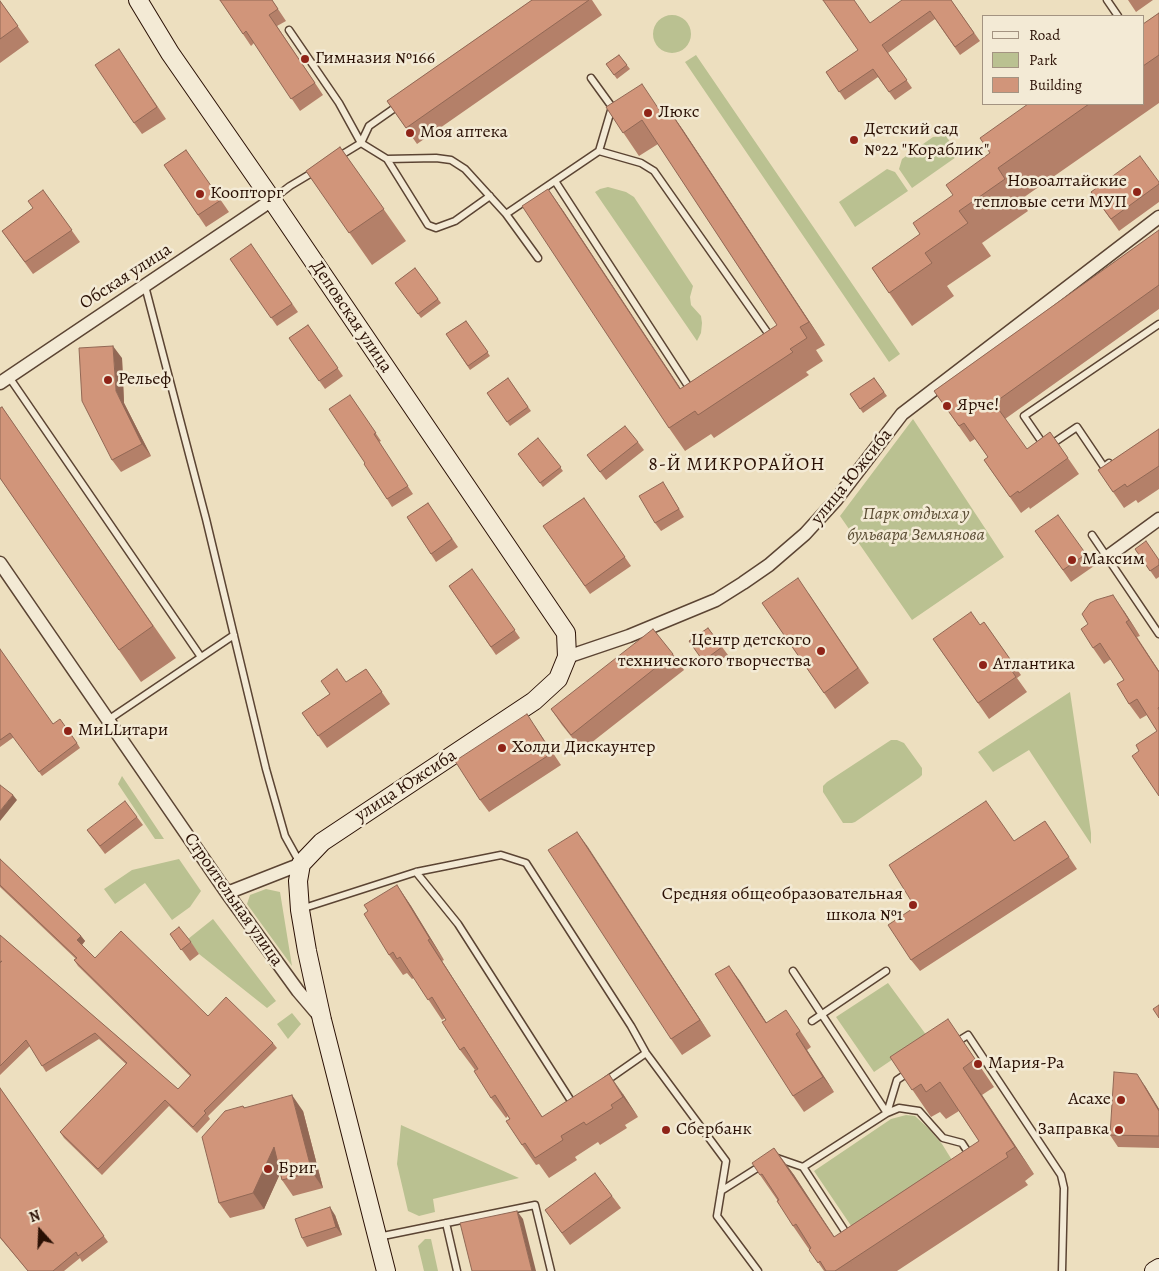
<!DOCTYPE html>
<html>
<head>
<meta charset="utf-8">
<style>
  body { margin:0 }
  #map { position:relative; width:1159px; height:1271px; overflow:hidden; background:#eddfbf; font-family:Alegreya,serif }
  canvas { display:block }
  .legend { position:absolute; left:982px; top:15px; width:162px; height:90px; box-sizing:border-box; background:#f3ead5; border:1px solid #a39381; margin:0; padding:6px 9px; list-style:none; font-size:15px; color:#2a1004 }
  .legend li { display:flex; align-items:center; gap:10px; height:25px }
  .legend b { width:25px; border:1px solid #a39381 }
  .north { position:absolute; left:15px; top:1206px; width:50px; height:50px; -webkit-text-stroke:4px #f3ead5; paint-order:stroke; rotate:340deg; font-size:14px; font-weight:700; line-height:20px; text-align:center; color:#2a1004 }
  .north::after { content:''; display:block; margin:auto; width:18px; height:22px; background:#2a1004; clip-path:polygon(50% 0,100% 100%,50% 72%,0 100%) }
</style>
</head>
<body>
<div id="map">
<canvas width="1159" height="1271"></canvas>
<ul class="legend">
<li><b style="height:6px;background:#f3ead5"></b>Road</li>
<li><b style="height:14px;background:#bac191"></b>Park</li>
<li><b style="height:14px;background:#d1957a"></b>Building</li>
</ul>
<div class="north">N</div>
</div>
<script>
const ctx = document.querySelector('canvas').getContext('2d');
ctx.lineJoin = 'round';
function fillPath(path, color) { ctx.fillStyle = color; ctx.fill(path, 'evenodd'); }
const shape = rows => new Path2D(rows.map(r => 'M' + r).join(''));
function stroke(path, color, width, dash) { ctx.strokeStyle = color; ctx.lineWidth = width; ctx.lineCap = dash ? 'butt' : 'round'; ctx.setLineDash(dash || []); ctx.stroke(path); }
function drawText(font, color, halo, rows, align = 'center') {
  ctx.font = font + ' Alegreya,serif'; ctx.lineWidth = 5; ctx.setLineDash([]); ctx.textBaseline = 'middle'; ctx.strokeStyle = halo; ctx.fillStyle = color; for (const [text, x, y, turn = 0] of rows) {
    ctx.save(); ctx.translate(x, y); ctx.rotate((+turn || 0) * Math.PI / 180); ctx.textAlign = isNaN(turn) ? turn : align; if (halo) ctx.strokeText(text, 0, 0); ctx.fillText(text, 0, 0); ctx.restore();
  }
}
fillPath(shape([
  '653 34a19 19 0 1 1 38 0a19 19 0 1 1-38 0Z',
  [696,55,900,354,889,362,685,62],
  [946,136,959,155,912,188,899,169,902,159,933,137],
  [887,169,895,172,908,191,855,227,839,202],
  [608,187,626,192,634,197,693,286,690,297,691,305,701,316,702,323,701,333,697,341,595,192,600,189],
  [913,419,1004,557,912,620,840,516],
  [1070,692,1091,833,1091,844,1029,750,993,772,978,752],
  [891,740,897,740,904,743,922,768,922,775,919,778,855,822,852,823,843,823,823,792,823,786,827,782],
  [122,776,164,839,155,839,118,784],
  [179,859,201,891,190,907,172,920,145,883,115,904,104,889,132,870],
  [266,889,280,892,292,966,247,904,250,895],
  [213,919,276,1001,267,1008,199,954,188,939],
  [888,983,927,1036,874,1072,836,1017],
  [292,1013,301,1024,288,1039,277,1024],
  [906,1115,915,1116,928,1128,942,1144,960,1173,860,1239,814,1171,891,1119],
  [401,1125,519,1178,433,1199,435,1212,419,1216,408,1211,397,1164],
  [425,1239,431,1239,438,1271,424,1271,418,1246]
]), '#bac191');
const lane = shape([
  [1107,0,1118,16],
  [289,30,339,103,361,143,387,159,436,158,451,160,465,169,506,214,599,151,641,163,654,171,772,339],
  [591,78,612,107,599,151],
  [338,157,361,143,369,126,399,105],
  [387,159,428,225,436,228,455,221,490,196],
  [555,181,692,392],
  [273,199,290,186,315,171],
  [506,214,538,258],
  [145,286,206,519,266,769,285,836,300,863],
  [9,377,201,657],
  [1109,463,1104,467,1077,427,1046,448,1024,416,1159,324],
  [1092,535,1159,634],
  [108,720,234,635],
  [416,872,458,924,573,1104],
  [301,909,416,872,501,855,526,863,631,1026,646,1053,726,1161,717,1216,758,1271],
  [793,971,887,1113],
  [812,1021,886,971],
  [955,1043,968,1035,1061,1175,1064,1188,1062,1271],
  [606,1081,646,1053],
  [887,1113,897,1080,909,1072],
  [777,1158,803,1167,887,1113,899,1108,919,1111,943,1138,962,1143,971,1157],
  [803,1167,848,1236],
  [721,1191,762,1165],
  [446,1223,457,1271],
  [378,1237,535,1205,551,1271]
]);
const street = shape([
  [0,383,272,200],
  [1107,557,1159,519],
  [0,563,227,893,298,991,321,1018],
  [567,657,629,636,716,600,743,583,769,565,805,534,836,500,902,414,1159,217],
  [227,893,301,864]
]);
const secondary = shape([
  [138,0,170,53,272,200,566,633,567,657,558,679,534,701,322,842,301,864,298,881,300,910,307,951,322,1020,386,1271],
  [1154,1271,1159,1268]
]);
stroke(lane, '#5b4433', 9);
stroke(street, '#5b4433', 15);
stroke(secondary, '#2a1004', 20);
stroke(lane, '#f3ead5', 6);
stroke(street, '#f3ead5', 12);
stroke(secondary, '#f3ead5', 18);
fillPath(shape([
  [220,0,272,0,286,21,277,26,323,95,300,111,254,43,251,46],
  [532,0,592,0,602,15,417,144,387,101],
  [951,0,980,41,960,55,935,19,888,53,912,88,895,100,878,77,845,100,826,72,858,50,870,23],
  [1128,0,1153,0,1136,12],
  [0,1,29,42,0,63],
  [1159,13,1159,103,1020,200,1028,211,982,243,991,256,947,286,954,296,912,326,872,268,920,234,990,153,1028,104,1143,104,1143,24],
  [119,49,166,119,142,134,134,123],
  [619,55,630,69,617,79,606,64],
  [606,107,660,111,667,107,683,130,825,345,816,350,823,361,806,372,809,375,714,438,711,434,685,451,669,428,548,189,564,212,681,389,777,325,658,144,639,156],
  [340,147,406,241,372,265,306,171],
  [186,150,229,212,206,227,164,165],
  [1159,182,1159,202,1119,231,1091,192],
  [43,190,80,242,33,274,2,231,33,208],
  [1159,230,1159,309,1005,419,1027,449,1050,432,1079,474,1030,509,1029,507,1021,513,984,460,988,457,975,439,970,442,934,391],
  [251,244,298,312,277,326,230,259],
  [415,268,441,303,421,318,395,283],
  [466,321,490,356,470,370,446,334],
  [308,325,343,376,325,389,289,338],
  [122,358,124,403,151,456,121,472,112,460],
  [508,378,531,411,510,426,487,393],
  [874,378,887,396,863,413,850,394],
  [350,395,381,441,379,442,413,494,392,507,387,499,365,463],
  [2,407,176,658,141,682,0,478],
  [1159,429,1159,489,1138,503,1136,500,1124,508,1098,470],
  [538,438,563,471,543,487,518,454],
  [638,442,644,450,606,480,587,455],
  [668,490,684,517,661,531,655,523],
  [584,498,631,566,590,594,543,526],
  [428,503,458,547,436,562,407,517],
  [1035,531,1086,554,1094,566,1071,582],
  [1135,549,1159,560,1159,577,1156,579],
  [472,569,520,638,496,655,449,586],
  [809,594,869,683,835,709,762,603],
  [1124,611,1140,636,1137,637,1159,671,1159,796,1139,751,1157,731,1147,715,1140,719,1129,704,1124,680,1111,659,1104,664,1093,648,1088,624],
  [984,622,1021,675,1017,678,1027,692,989,719,933,639,980,625],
  [708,628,728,655,709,669,689,641],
  [0,649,53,724,77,743,80,748,42,776,14,737,0,747],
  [673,654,684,670,582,750,562,725,551,709],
  [366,669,390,704,327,748,302,713],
  [535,726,561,765,489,812,480,800],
  [137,817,143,825,105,854,87,830],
  [577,832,711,1036,682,1055,671,1039],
  [1053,833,1077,869,920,971,911,960,1014,841],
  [0,859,81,936,85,941,82,945,95,958,208,1016,273,1043,277,1048,208,1116,210,1119,197,1133,169,1106,102,1175,64,1138,60,1132,126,1064,99,1039,46,1072,30,1046,0,1075,0,935,178,1089,190,1076,78,966,74,960,76,959,0,887],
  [397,885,411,906,444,960,442,961,542,1117,623,1094,638,1117,625,1125,627,1128,600,1145,598,1142,575,1157,577,1160,549,1178,539,1164,536,1165,522,1145,508,1116,506,1118,491,1098,478,1069,475,1070,460,1050,445,1018,442,1020,414,978,412,979,407,973,403,975,389,955],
  [170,934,191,942,199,954,190,961],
  [729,966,766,1022,797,1026,811,1047,807,1050,834,1092,804,1112,793,1096],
  [967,1047,994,1087,982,1095,1034,1174,1025,1181,1028,1185,897,1271,824,1271,793,1226,778,1201,760,1175,774,1148,794,1175,834,1237,979,1141,959,1111,946,1119,940,1112,931,1117,890,1057],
  [1145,1086,1159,1109,1159,1148,1118,1147,1110,1135],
  [0,1088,108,1242,82,1262,80,1258,64,1271,28,1271,0,1238],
  [243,1106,245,1108,303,1111,323,1188,293,1196,282,1180,280,1173,264,1209,230,1218,219,1203],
  [595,1173,621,1208,570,1245,545,1210],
  [335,1215,342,1235,307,1247,302,1238]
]), '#b48069');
fillPath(shape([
  [667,107,683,130,825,345,809,322],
  [548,189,564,212,696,412,680,389],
  [113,346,122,358,124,403,151,456,142,444,116,391],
  [1113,595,1124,611,1140,636,1129,620],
  [1126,622,1159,671,1159,672],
  [13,795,17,800,0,821,0,811],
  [577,832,588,847,711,1036,700,1020],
  [397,885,411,906,444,960,430,939],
  [81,936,85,941,81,946,77,940],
  [428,940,442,961,556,1138,542,1117],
  [729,966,740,981,777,1039,766,1023],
  [796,1034,807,1050,834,1092,823,1077],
  [963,1068,982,1095,1034,1174,1015,1147],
  [609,1074,623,1094,638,1117,623,1097],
  [1137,1074,1145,1086,1159,1109,1159,1111],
  [292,1095,303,1111,323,1188,312,1172],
  [274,1147,285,1163,264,1209,253,1193],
  [774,1148,794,1175,853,1265,834,1237],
  [330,1207,335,1215,342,1235,336,1227],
  [517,1211,523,1219,536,1271,532,1271]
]), '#926855');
const building = shape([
  [220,0,272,0,278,9,269,15,315,83,291,99,246,31,243,34,220,0],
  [532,0,589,0,406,128,387,101,532,0],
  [823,0,854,0,870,23,902,0,951,0,974,33,955,47,930,11,882,45,907,80,889,92,873,69,839,92,826,72,858,50,823,0],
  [0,1,18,26,0,39,0,1],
  [1159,13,1159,55,1143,66,1143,24,1159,13],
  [119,49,157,107,134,123,95,65,119,49],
  [619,55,627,65,614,75,606,64,619,55],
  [642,84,660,111,667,107,809,322,800,327,807,338,790,349,793,352,698,415,695,411,669,428,522,206,548,189,680,389,777,325,642,120,623,133,606,107,642,84],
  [1028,104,1089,104,998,168,1005,179,959,211,968,223,925,253,932,263,889,293,872,268,920,234,913,223,953,195,946,185,990,153,980,138,1028,104],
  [340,147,384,209,349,233,306,171,340,147],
  [186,150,221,200,198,215,164,165,186,150],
  [1140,156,1159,182,1159,184,1111,219,1091,192,1140,156],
  [43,190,72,230,25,262,2,231,33,208,28,201,43,190],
  [1159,230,1159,285,994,403,1027,449,1050,432,1068,458,1019,493,1018,491,1010,497,984,460,988,457,964,423,959,426,934,391,1159,230],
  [251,244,292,304,271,318,230,259,251,244],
  [415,268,438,299,418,314,395,283,415,268],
  [466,321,488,352,468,366,446,334,466,321],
  [308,325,338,368,319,381,289,338,308,325],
  [113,346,116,391,142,444,112,460,82,401,79,348,113,346],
  [508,378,528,407,507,422,487,393,508,378],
  [874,378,884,392,860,409,850,394,874,378],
  [350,395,376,433,374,434,408,486,387,499,364,464,365,463,329,409,350,395],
  [2,407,153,626,119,650,0,478,0,408,2,407],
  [625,426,638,442,600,472,587,455,625,426],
  [1159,429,1159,466,1127,487,1125,484,1113,492,1098,470,1159,429],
  [538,438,561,467,540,483,518,454,538,438],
  [663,482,679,509,655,523,639,496,663,482],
  [584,498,625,557,585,586,543,526,584,498],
  [428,503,452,539,431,554,407,517,428,503],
  [1058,515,1086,554,1063,570,1035,531,1058,515],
  [1146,541,1159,560,1159,565,1150,571,1135,549,1146,541],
  [472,569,515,630,491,647,449,586,472,569],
  [798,578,858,668,824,693,762,603,798,578],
  [1113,595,1129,620,1126,622,1159,672,1159,707,1158,708,1159,710,1159,796,1132,756,1139,751,1136,745,1157,731,1137,699,1129,704,1117,684,1124,680,1100,643,1093,648,1081,629,1088,624,1082,614,1090,603,1096,600,1113,595],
  [971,612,980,625,984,622,1010,659,1006,662,1016,677,978,703,933,639,971,612],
  [708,628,722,647,703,661,689,641,708,628],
  [653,629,673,654,571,735,551,709,653,629],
  [0,649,53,724,60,719,77,743,39,772,10,733,0,740,0,649],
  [337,669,346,682,366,669,382,692,318,736,302,713,330,694,321,681,337,669],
  [527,714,552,753,480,800,455,761,527,714],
  [0,785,13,795,0,811,0,785],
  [125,801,137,817,100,846,87,830,125,801],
  [986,801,1014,841,1045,821,1069,857,911,960,888,925,915,907,889,865,986,801],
  [577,832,700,1020,671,1039,548,850,577,832],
  [0,859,81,936,77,940,95,958,121,931,208,1016,226,997,273,1043,204,1111,206,1113,193,1127,165,1100,98,1169,60,1132,127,1063,95,1033,42,1066,26,1040,0,1066,0,963,2,961,0,962,0,935,178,1089,191,1075,74,960,77,958,0,885,0,859],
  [397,885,430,939,428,940,542,1117,609,1074,623,1097,611,1105,613,1108,586,1125,584,1122,561,1136,563,1140,535,1158,525,1143,522,1145,506,1121,510,1119,502,1106,495,1095,491,1098,474,1071,478,1069,464,1047,460,1050,442,1022,446,1020,432,997,428,1000,400,957,397,959,393,952,389,955,364,914,368,911,364,905,397,885],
  [179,927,191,942,181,950,170,934,179,927],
  [729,966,766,1023,786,1010,800,1031,796,1034,823,1077,793,1096,715,974,729,966],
  [1159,1005,1159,1018,1153,1009,1159,1005],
  [948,1019,975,1059,963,1068,1015,1147,1006,1153,1008,1157,835,1271,826,1271,820,1261,818,1263,809,1250,811,1248,796,1224,793,1226,777,1201,779,1200,762,1174,760,1175,752,1163,774,1148,834,1237,979,1141,940,1082,926,1092,921,1084,912,1090,890,1057,948,1019],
  [1114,1072,1137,1074,1159,1111,1159,1136,1110,1135,1114,1072],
  [0,1088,104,1236,78,1256,76,1252,53,1271,28,1271,0,1237,0,1088],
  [292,1095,312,1172,282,1180,274,1147,253,1193,219,1203,202,1137,225,1111,243,1106,244,1108,292,1095],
  [595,1173,612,1196,562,1233,545,1210,595,1173],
  [330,1207,336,1227,302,1238,295,1219,330,1207],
  [517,1211,532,1271,472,1271,460,1223,517,1211]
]);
fillPath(building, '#d1957a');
stroke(building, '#926855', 1);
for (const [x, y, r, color] of [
  [305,59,5,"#8f2418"],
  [648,113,5,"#8f2418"],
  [410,133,5,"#8f2418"],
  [854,140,5,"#8f2418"],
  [1137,192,5,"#8f2418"],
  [200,194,5,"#8f2418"],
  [108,380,5,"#8f2418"],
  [947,406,5,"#8f2418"],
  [1072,560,5,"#8f2418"],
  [821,651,5,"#8f2418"],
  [983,665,5,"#8f2418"],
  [68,731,5,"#8f2418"],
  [502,748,5,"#8f2418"],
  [913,905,5,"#8f2418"],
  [978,1064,5,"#8f2418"],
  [1121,1100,5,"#8f2418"],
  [666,1130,5,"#8f2418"],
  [1119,1130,5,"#8f2418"],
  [268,1169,5,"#8f2418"]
]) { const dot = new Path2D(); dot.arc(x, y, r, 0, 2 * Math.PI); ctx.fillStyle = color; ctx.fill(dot); stroke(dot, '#f3ead5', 2); }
drawText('18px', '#2a1004', '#f3ead5', [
  ["Гимназия №166",315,59],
  ["Люкс",658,113],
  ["Детский сад",864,130],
  ["№22 \"Кораблик\"",864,151],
  ["Моя аптека",420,133],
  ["Новоалтайские",1127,182,"right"],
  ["тепловые сети МУП",1127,203,"right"],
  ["Коопторг",210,194],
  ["Рельеф",118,380],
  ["Ярче!",957,406],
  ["Максим",1082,560],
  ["Центр детского",811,641,"right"],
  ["технического творчества",811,662,"right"],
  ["Атлантика",993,665],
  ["МиLLитари",78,731],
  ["Холди Дискаунтер",512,748],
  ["Средняя общеобразовательная",903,895,"right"],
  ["школа №1",903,916,"right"],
  ["Мария-Ра",988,1064],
  ["Асахе",1111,1100,"right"],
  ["Сбербанк",676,1130],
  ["Заправка",1109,1130,"right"],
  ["Бриг",278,1169]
], 'left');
drawText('18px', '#2a1004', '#f3ead5', [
  ["Обская улица",126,277,-33],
  ["Деповская улица",351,317,56],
  ["улица Южсиба",852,477,-51],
  ["улица Южсиба",406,786,-33],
  ["Строительная улица",233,900,55]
]);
drawText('italic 18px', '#5c4e35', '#f3ead5', [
  ["Парк отдыха у",916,515],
  ["бульвара Землянова",916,536]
]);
ctx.letterSpacing = '1px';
drawText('19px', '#2a1004', '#f3ead5', [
  ["8-Й МИКРОРАЙОН",737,465]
]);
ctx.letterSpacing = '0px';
</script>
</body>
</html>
